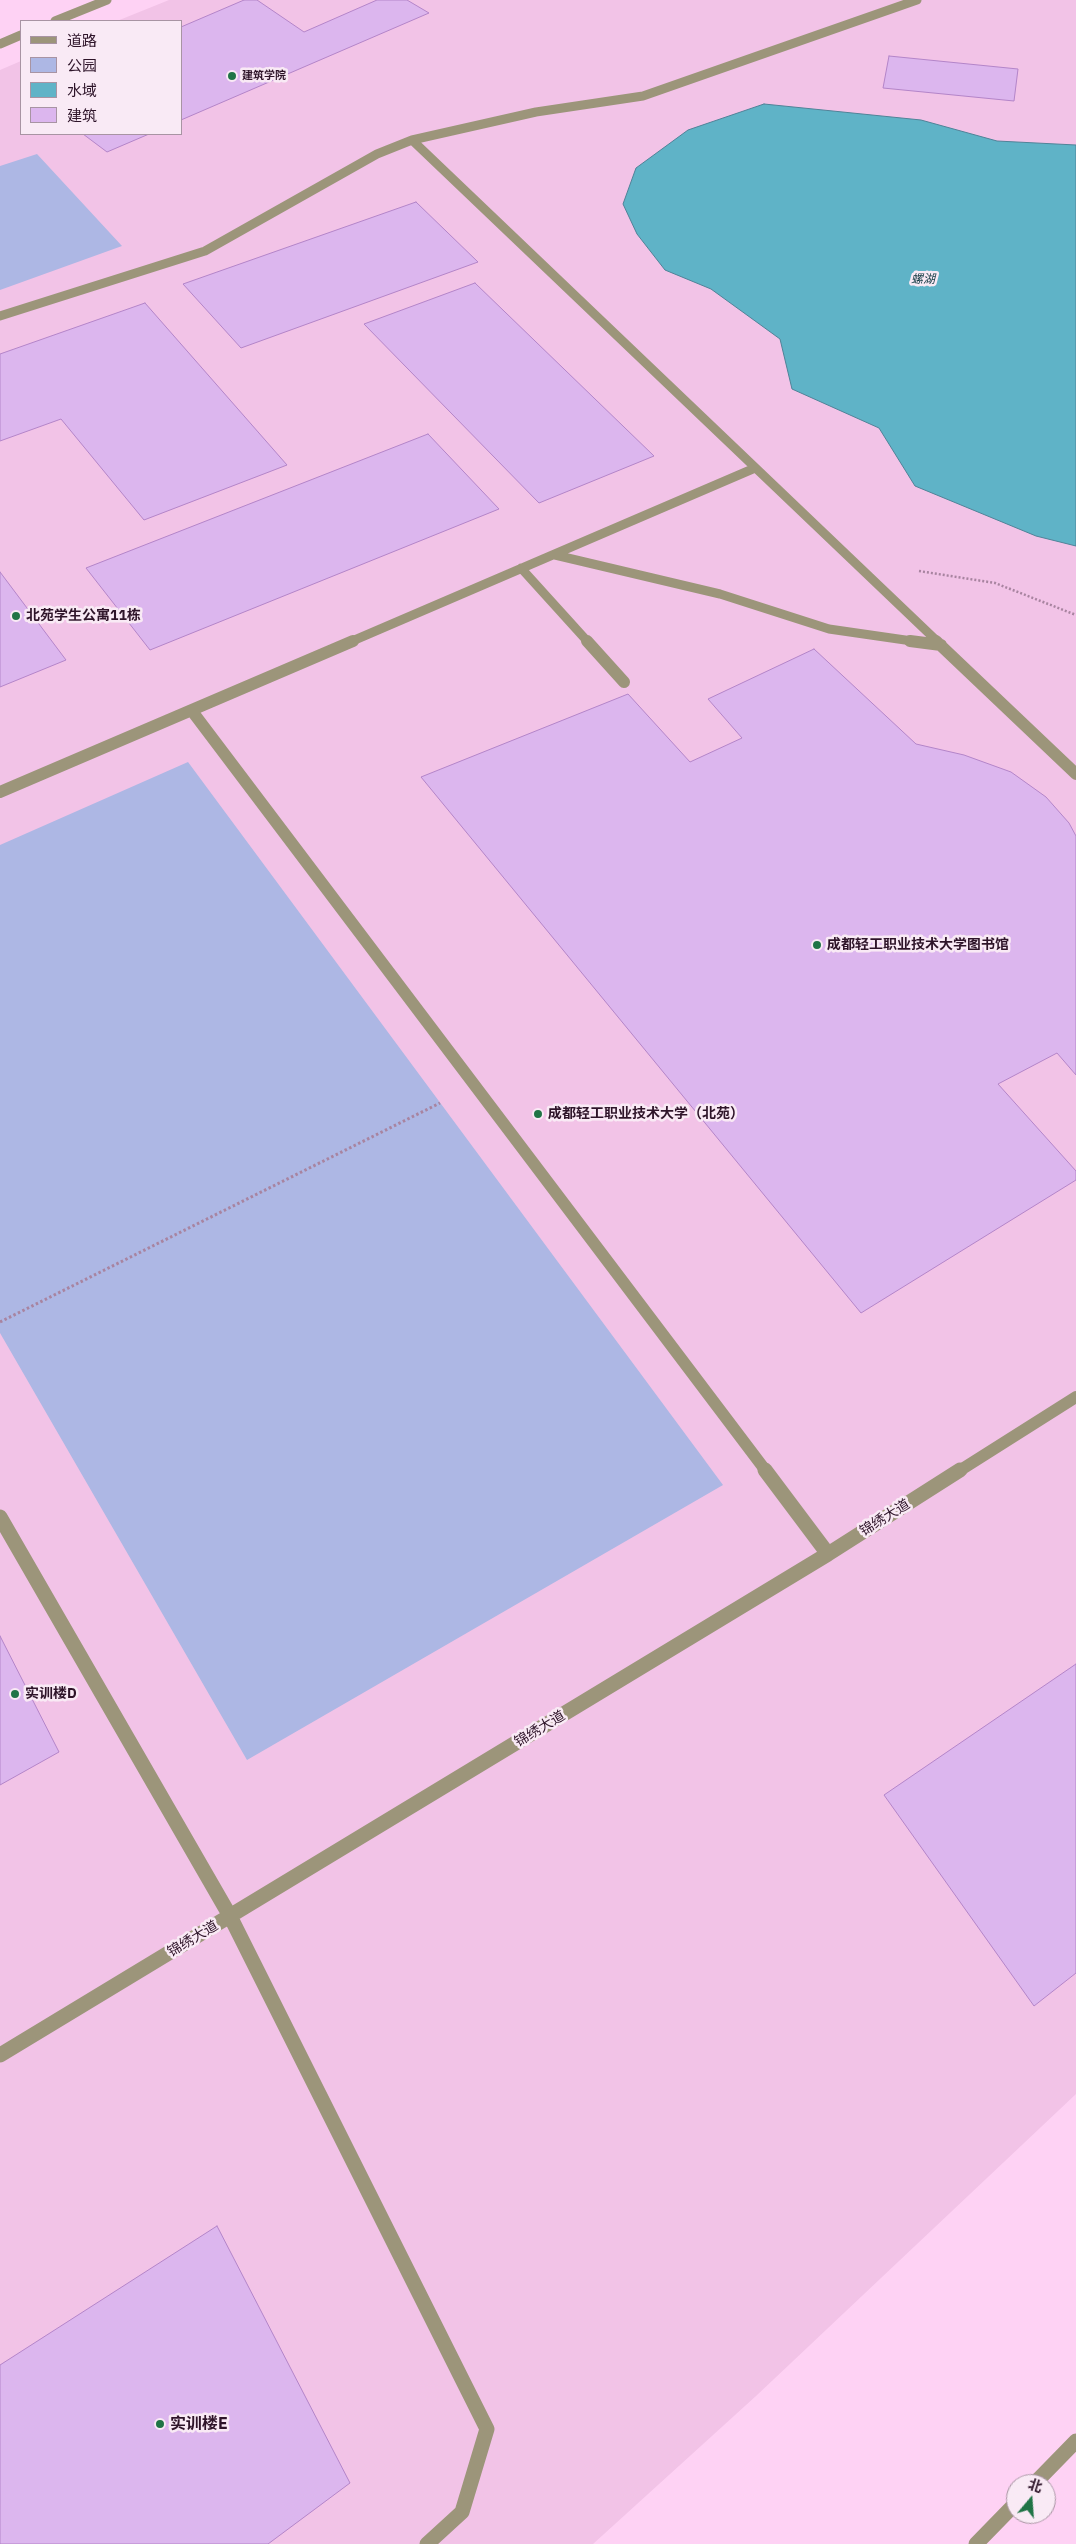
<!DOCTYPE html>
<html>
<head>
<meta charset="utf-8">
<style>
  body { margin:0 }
  #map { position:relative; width:1076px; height:2544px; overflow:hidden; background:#fed2f4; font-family:"IBM Plex Sans","Noto Sans SC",sans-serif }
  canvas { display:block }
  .legend { position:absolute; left:20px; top:20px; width:162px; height:115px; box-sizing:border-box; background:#f9eaf5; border:1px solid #a894a3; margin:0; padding:6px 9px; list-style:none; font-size:15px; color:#2e1429 }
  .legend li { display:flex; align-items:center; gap:10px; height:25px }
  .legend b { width:25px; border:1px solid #a894a3 }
  .north { position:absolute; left:1006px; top:2474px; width:50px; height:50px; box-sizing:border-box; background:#f9eaf5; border:1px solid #a894a3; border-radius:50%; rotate:18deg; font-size:14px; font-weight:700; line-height:20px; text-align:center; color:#2e1429 }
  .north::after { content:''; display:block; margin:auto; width:18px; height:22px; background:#207446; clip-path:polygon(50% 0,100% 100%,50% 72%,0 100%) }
</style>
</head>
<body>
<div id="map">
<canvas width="1076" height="2544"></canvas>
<ul class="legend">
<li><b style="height:6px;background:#9c957a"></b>道路</li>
<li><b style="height:14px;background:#adb7e4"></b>公园</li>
<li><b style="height:14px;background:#5fb3c7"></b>水域</li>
<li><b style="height:14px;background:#dcb6ee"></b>建筑</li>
</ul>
<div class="north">北</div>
</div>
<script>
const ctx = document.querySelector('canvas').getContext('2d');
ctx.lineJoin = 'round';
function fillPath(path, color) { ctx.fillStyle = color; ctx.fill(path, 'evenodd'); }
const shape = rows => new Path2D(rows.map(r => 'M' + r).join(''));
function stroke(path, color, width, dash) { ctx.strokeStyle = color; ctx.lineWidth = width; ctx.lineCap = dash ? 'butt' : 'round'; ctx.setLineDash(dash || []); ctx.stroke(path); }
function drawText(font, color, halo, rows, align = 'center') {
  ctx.font = font + ' "IBM Plex Sans","Noto Sans SC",sans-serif'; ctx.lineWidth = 5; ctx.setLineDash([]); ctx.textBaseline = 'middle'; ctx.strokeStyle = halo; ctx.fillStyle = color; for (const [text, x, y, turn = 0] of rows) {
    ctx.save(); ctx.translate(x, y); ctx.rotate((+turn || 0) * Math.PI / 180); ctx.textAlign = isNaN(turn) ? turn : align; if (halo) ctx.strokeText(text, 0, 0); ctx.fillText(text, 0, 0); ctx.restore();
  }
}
fillPath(shape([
  [169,0,1076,0,1076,2094,756,2396,593,2544,0,2544,0,70,21,61,21,134,181,134,181,21,117,21]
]), '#f2c3e7');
fillPath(shape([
  [37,154,122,246,0,290,0,166],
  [188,762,723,1485,247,1760,0,1333,0,845]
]), '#adb7e4');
const water = shape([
  [764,104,921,120,997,141,1076,145,1076,546,1036,536,915,486,879,428,792,389,780,339,711,289,665,270,637,234,623,204,636,168,688,130,764,104]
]);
fillPath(water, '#5fb3c7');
stroke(water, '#508398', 1);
const building = shape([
  [244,0,257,0,304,32,377,0,407,0,429,13,181,120,181,27,244,0],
  [889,56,1018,69,1014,101,883,88,889,56],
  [83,134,149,134,107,152,83,134],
  [416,202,478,262,241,348,183,284,416,202],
  [475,283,654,456,539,503,364,324,475,283],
  [145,303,287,465,144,520,61,419,0,441,0,354,145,303],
  [428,434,499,509,150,650,86,568,428,434],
  [0,572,66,660,0,687,0,572],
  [814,649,916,744,964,755,1011,772,1046,797,1069,823,1076,836,1076,1075,1057,1053,998,1084,1076,1171,1076,1180,861,1313,421,777,628,694,690,762,742,738,708,699,814,649],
  [0,1636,59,1752,0,1785,0,1636],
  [1076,1664,1076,1973,1034,2006,884,1795,1076,1664],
  [217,2226,350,2483,268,2544,0,2544,0,2365,217,2226]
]);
fillPath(building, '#dcb6ee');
stroke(building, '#b485c9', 1);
stroke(shape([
  [919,571,995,583,1076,615]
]), '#a884a0', 2.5, [2, 2]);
stroke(shape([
  [0,1322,440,1103]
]), '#a884a0', 3, [2.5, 2.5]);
stroke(shape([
  [412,140,938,642],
  [0,316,205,251,377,154,412,140,536,112,643,96,917,0],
  [555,555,720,594,829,629,919,642],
  [521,568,588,642],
  [350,642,755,468]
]), '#9c957a', 9);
stroke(shape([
  [587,641,624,682],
  [910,641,941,645],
  [936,641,1076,774],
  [192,711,766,1471],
  [0,792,353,641],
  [959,1471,1076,1397]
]), '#9c957a', 12);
stroke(shape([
  [765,1470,828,1554],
  [0,1517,230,1916,487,2429,462,2512,427,2544],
  [0,2055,828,1554,960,1470]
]), '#9c957a', 15);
stroke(shape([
  [55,21,107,0],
  [0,44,21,35]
]), '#9c957a', 9);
stroke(shape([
  [1034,2484,1076,2441],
  [976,2544,1016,2503]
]), '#9c957a', 15);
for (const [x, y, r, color] of [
  [232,76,5,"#207446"],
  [16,616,5,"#207446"],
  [817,945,5,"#207446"],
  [538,1114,5,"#207446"],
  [15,1694,5,"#207446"],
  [160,2424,5,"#207446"]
]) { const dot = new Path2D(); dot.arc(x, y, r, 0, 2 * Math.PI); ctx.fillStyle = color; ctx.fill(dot); stroke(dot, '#f9eaf5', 2); }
drawText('bold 11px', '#2e1429', '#f9eaf5', [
  ["建筑学院",242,76]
], 'left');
drawText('italic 12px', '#103841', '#f9eaf5', [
  ["螺湖",923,280]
]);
drawText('bold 14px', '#2e1429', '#f9eaf5', [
  ["北苑学生公寓11栋",26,616],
  ["成都轻工职业技术大学图书馆",827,945],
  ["成都轻工职业技术大学（北苑）",548,1114],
  ["实训楼D",25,1694]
], 'left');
drawText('14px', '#2e1429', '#f9eaf5', [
  ["锦绣大道",885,1518,-32],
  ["锦绣大道",540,1729,-31],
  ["锦绣大道",193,1939,-31]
]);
drawText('bold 16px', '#2e1429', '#f9eaf5', [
  ["实训楼E",170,2424]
], 'left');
</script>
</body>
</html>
